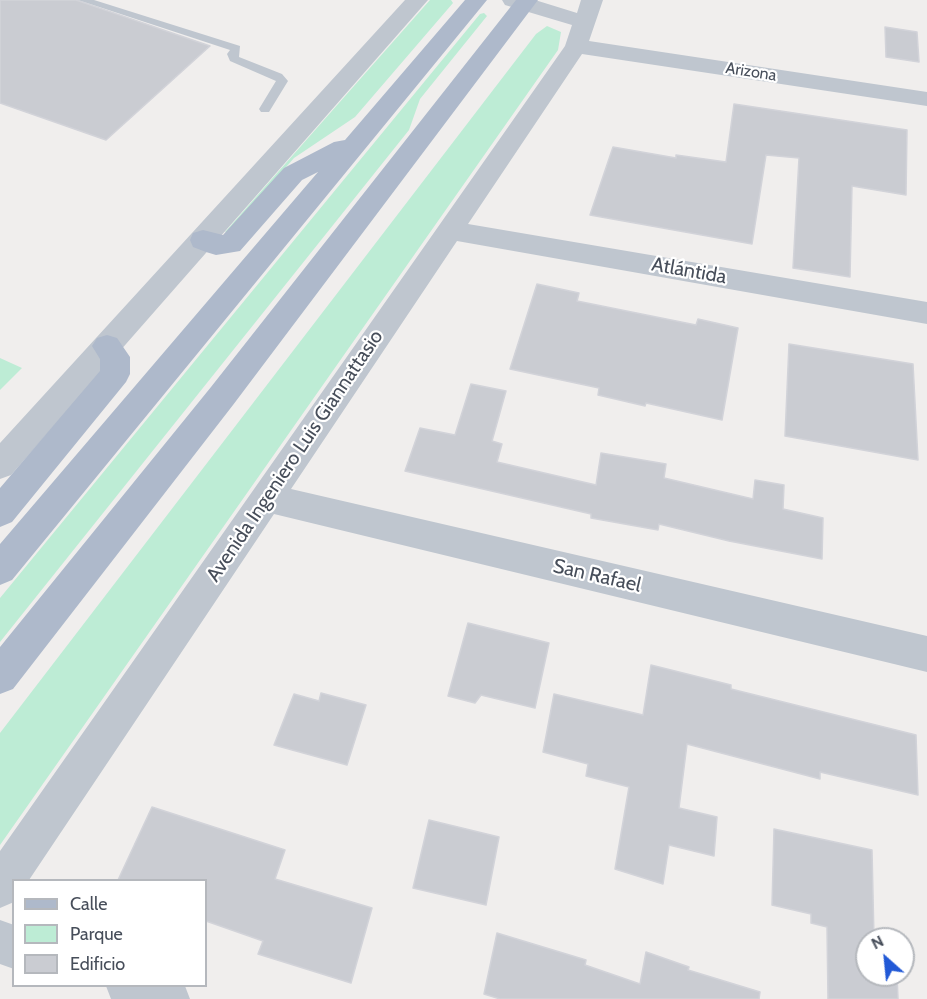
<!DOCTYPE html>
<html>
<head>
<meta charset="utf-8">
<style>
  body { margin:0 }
  #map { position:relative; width:927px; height:999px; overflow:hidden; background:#f0eeed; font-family:Cabin,sans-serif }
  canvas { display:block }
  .legend { position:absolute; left:12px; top:879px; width:195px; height:108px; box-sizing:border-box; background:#fff; border:2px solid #b5b8bd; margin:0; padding:8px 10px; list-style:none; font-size:18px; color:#474e5a }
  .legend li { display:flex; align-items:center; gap:12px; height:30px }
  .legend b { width:30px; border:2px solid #b5b8bd }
  .north { position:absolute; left:855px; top:927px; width:60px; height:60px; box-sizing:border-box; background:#fff; border:2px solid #b5b8bd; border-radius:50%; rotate:333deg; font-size:16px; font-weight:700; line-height:24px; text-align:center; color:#474e5a }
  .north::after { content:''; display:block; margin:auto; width:21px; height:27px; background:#2159d6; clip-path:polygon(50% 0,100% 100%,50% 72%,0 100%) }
</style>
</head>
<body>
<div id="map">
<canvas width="927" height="999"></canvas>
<ul class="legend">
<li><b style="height:8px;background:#aeb9cb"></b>Calle</li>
<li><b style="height:16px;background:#bdecd5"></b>Parque</li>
<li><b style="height:16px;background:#caccd2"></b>Edificio</li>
</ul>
<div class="north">N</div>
</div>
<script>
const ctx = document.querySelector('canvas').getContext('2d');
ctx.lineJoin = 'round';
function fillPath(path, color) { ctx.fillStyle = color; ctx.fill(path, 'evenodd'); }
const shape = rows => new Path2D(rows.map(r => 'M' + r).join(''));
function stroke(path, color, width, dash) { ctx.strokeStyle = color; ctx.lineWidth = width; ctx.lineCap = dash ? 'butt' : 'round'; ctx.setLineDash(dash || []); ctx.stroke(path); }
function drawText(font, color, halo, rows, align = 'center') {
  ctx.font = font + ' Cabin,sans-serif'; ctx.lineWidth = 4.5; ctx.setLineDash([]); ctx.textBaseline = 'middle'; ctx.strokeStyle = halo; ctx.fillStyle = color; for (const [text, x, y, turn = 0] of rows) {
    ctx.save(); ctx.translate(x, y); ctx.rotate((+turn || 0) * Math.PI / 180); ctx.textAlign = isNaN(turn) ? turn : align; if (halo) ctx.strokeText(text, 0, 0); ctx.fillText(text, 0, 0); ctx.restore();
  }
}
fillPath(shape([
  [430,0,451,0,453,3,355,117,294,158,229,232,225,232],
  [484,13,487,16,420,99,409,130,0,642,0,598,480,14],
  [547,26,561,32,558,50,0,845,0,733,536,34],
  [0,358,22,368,0,390]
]), '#bdecd5');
const building = shape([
  [0,0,76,0,210,46,106,140,0,103,0,0],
  [885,27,917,32,919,62,886,57,885,27],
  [734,104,907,130,906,195,852,186,850,277,793,268,799,158,766,155,752,244,590,215,613,147,676,158,676,155,726,162,734,104],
  [537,284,579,293,577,301,696,325,698,319,738,328,722,420,646,403,645,406,598,395,599,388,510,369,537,284],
  [789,344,913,364,918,460,785,436,789,344],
  [471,384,506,391,492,441,502,444,497,462,596,485,601,453,666,464,664,478,753,499,755,480,784,485,783,509,823,518,822,559,729,541,659,524,658,530,591,518,591,514,405,471,420,428,455,435,471,384],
  [468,623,549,643,535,708,481,695,475,703,448,696,468,623],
  [651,665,731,685,731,689,916,735,918,795,820,772,820,779,687,744,679,808,717,817,714,856,669,845,663,884,615,869,629,787,586,776,588,764,543,752,554,694,643,715,651,665],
  [321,693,366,705,347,765,274,745,294,694,319,701,321,693],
  [152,807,285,850,275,879,372,908,351,983,258,954,263,941,206,921,206,880,118,880,152,807],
  [429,820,499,837,486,905,413,888,429,820],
  [774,829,872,850,874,939,867,939,867,975,897,975,898,999,828,999,827,927,811,923,811,914,772,905,774,829],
  [497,933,586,960,585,965,640,984,646,952,689,967,688,970,760,992,759,999,500,999,484,994,497,933]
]);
fillPath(building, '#caccd2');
stroke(building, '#d2d3d9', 1.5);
fillPath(shape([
  [78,0,94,0,240,46,239,57,282,74,288,81,269,112,261,112,259,109,276,81,230,61,227,54,230,50,78,0]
]), '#bfc6cf');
fillPath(shape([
  [405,0,428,0,11,475,0,479,0,443,405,0],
  [502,0,535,0,577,13,581,0,603,0,589,41,927,92,927,106,582,54,468,224,927,302,927,324,457,241,291,489,927,636,927,672,274,514,29,880,14,880,14,902,0,908,0,851,565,46,572,25,505,5,502,0],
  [0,920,14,925,14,969,0,964,0,920],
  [106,986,185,986,190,999,111,999,106,986]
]), '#bfc6cf');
fillPath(shape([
  [465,0,487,0,12,580,0,585,0,544,318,172,302,180,240,251,216,255,206,252,193,247,190,240,193,233,203,230,223,235,284,168,334,142,345,140,465,0],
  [516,0,538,0,233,405,13,689,0,694,0,647,211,387,516,0],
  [107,335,117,338,130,357,130,374,126,382,12,522,0,527,0,488,100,371,100,359,92,346,97,338,107,335]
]), '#aeb9cb');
drawText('16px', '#474e5a', '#fff', [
  ["Arizona",751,72,9]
]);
drawText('20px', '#474e5a', '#fff', [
  ["Atlántida",689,271,10],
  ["Avenida Ingeniero Luis Giannattasio",295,456,-56],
  ["San Rafael",597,576,13]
]);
</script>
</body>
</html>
